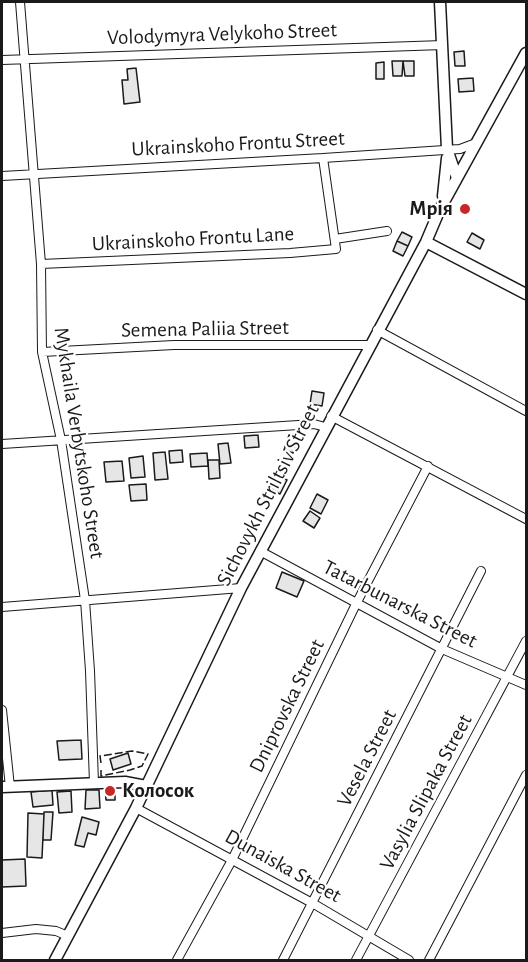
<!DOCTYPE html>
<html>
<head>
<meta charset="utf-8">
<style>
  body { margin:0 }
  #map { position:relative; width:528px; height:962px; overflow:hidden; background:#fff; font-family:"Alegreya Sans",sans-serif }
  canvas { display:block }
  .frame { position:absolute; inset:0; border:3px solid #1a1a1a; pointer-events:none }
</style>
</head>
<body>
<div id="map">
<canvas width="528" height="962"></canvas>
<div class="frame"></div>
</div>
<script>
const ctx = document.querySelector('canvas').getContext('2d');
ctx.lineJoin = 'round';
function fillPath(path, color) { ctx.fillStyle = color; ctx.fill(path, 'evenodd'); }
const shape = rows => new Path2D(rows.map(r => 'M' + r).join(''));
function stroke(path, color, width, dash) { ctx.strokeStyle = color; ctx.lineWidth = width; ctx.lineCap = dash ? 'butt' : 'round'; ctx.setLineDash(dash || []); ctx.stroke(path); }
function drawText(font, color, halo, rows, align = 'center') {
  ctx.font = font + ' "Alegreya Sans",sans-serif'; ctx.lineWidth = 4.5; ctx.setLineDash([]); ctx.textBaseline = 'middle'; ctx.strokeStyle = halo; ctx.fillStyle = color; for (const [text, x, y, turn = 0] of rows) {
    ctx.save(); ctx.translate(x, y); ctx.rotate((+turn || 0) * Math.PI / 180); ctx.textAlign = isNaN(turn) ? turn : align; if (halo) ctx.strokeText(text, 0, 0); ctx.fillText(text, 0, 0); ctx.restore();
  }
}
const building = shape([
  [464,51,465,66,455,66,454,52,464,51],
  [392,61,403,61,402,76,393,76,392,61],
  [403,61,414,61,414,76,405,76,403,61],
  [384,62,384,79,376,79,376,63,384,62],
  [136,68,140,102,124,104,122,80,128,80,127,69,136,68],
  [473,78,474,91,459,92,458,79,473,78],
  [402,232,412,237,408,246,397,241,402,232],
  [472,233,484,240,480,249,467,242,472,233],
  [397,241,408,246,403,256,393,251,397,241],
  [312,391,324,393,322,406,310,404,312,391],
  [258,435,259,447,245,448,244,436,258,435],
  [289,435,298,438,293,453,284,450,289,435],
  [228,443,231,463,220,464,218,444,228,443],
  [182,450,183,462,170,463,169,451,182,450],
  [165,452,168,479,155,480,153,453,165,452],
  [207,453,208,466,191,467,190,454,207,453],
  [143,456,145,477,131,478,129,458,143,456],
  [208,460,219,460,220,478,209,479,208,460],
  [122,461,124,481,106,482,104,462,122,461],
  [276,474,287,480,280,494,269,488,276,474],
  [146,484,147,500,131,501,129,485,146,484],
  [317,494,328,500,321,514,310,508,317,494],
  [310,511,320,518,314,528,303,521,310,511],
  [282,572,304,581,297,597,276,588,282,572],
  [81,740,82,759,59,760,57,741,81,740],
  [128,753,131,764,113,770,110,759,128,753],
  [105,788,115,788,115,800,106,800,105,788],
  [52,790,53,805,33,807,31,792,52,790],
  [86,790,99,790,100,808,85,809,86,790],
  [71,791,72,812,59,813,57,792,71,791],
  [44,812,53,812,51,840,43,840,44,812],
  [28,813,44,814,42,858,27,857,28,813],
  [82,817,99,822,96,835,88,833,84,847,75,845,82,817],
  [25,859,26,886,2,887,2,860,25,859]
]);
fillPath(building, '#e6e6e6');
stroke(building, '#1a1a1a', 1.5);
const street = shape([
  [20,2,41,264,42,352,61,440,85,600,90,671,94,783],
  [2,60,443,45],
  [2,176,323,158,460,149,476,143],
  [335,239,387,231],
  [41,264,290,253,336,249,323,158],
  [377,330,526,411],
  [42,352,174,345,369,345],
  [331,416,526,519],
  [2,444,314,424,325,427],
  [260,551,442,649,526,685],
  [2,607,241,588],
  [2,710,10,787],
  [136,808,314,904,409,960],
  [2,933,36,929,56,931,68,936],
  [177,960,232,860,356,604,428,466],
  [283,960,481,571],
  [356,960,526,641],
  [429,960,526,775]
]);
const secondary = shape([
  [440,2,447,149,457,178],
  [443,196,447,158],
  [426,242,526,294],
  [2,787,125,782,146,786],
  [55,960,136,808,241,588,426,242,440,209,526,53]
]);
stroke(street, '#1a1a1a', 10);
stroke(secondary, '#1a1a1a', 13);
stroke(street, '#fff', 8);
stroke(secondary, '#fff', 10);
stroke(shape([
  [101,763,100,756,132,751,148,754,142,766,130,770,101,776,101,770]
]), '#1a1a1a', 1.5, [8, 3]);
for (const [x, y, r, color] of [
  [465,209,6,"#c62828"],
  [110,791,6,"#c62828"]
]) { const dot = new Path2D(); dot.arc(x, y, r, 0, 2 * Math.PI); ctx.fillStyle = color; ctx.fill(dot); stroke(dot, '#fff', 2); }
drawText('21px', '#1a1a1a', '#fff', [
  ["Volodymyra Velykoho Street",222,34,-2],
  ["Ukrainskoho Frontu Street",238,144,-3],
  ["Ukrainskoho Frontu Lane",193,239,-3],
  ["Semena Paliia Street",205,329,-1],
  ["Mykhaila Verbytskoho Street",79,443,81],
  ["Sichovykh Striltsiv Street",268,495,-63],
  ["Tatarbunarska Street",400,604,27],
  ["Dniprovska Street",287,706,-64],
  ["Vesela Street",367,758,-63],
  ["Vasylia Slipaka Street",426,792,-62],
  ["Dunaiska Street",283,866,29]
]);
drawText('bold 21px', '#1a1a1a', '#fff', [
  ["Мрія",453,209],
  ["Колосок",122,791,"left"]
], 'right');
</script>
</body>
</html>
